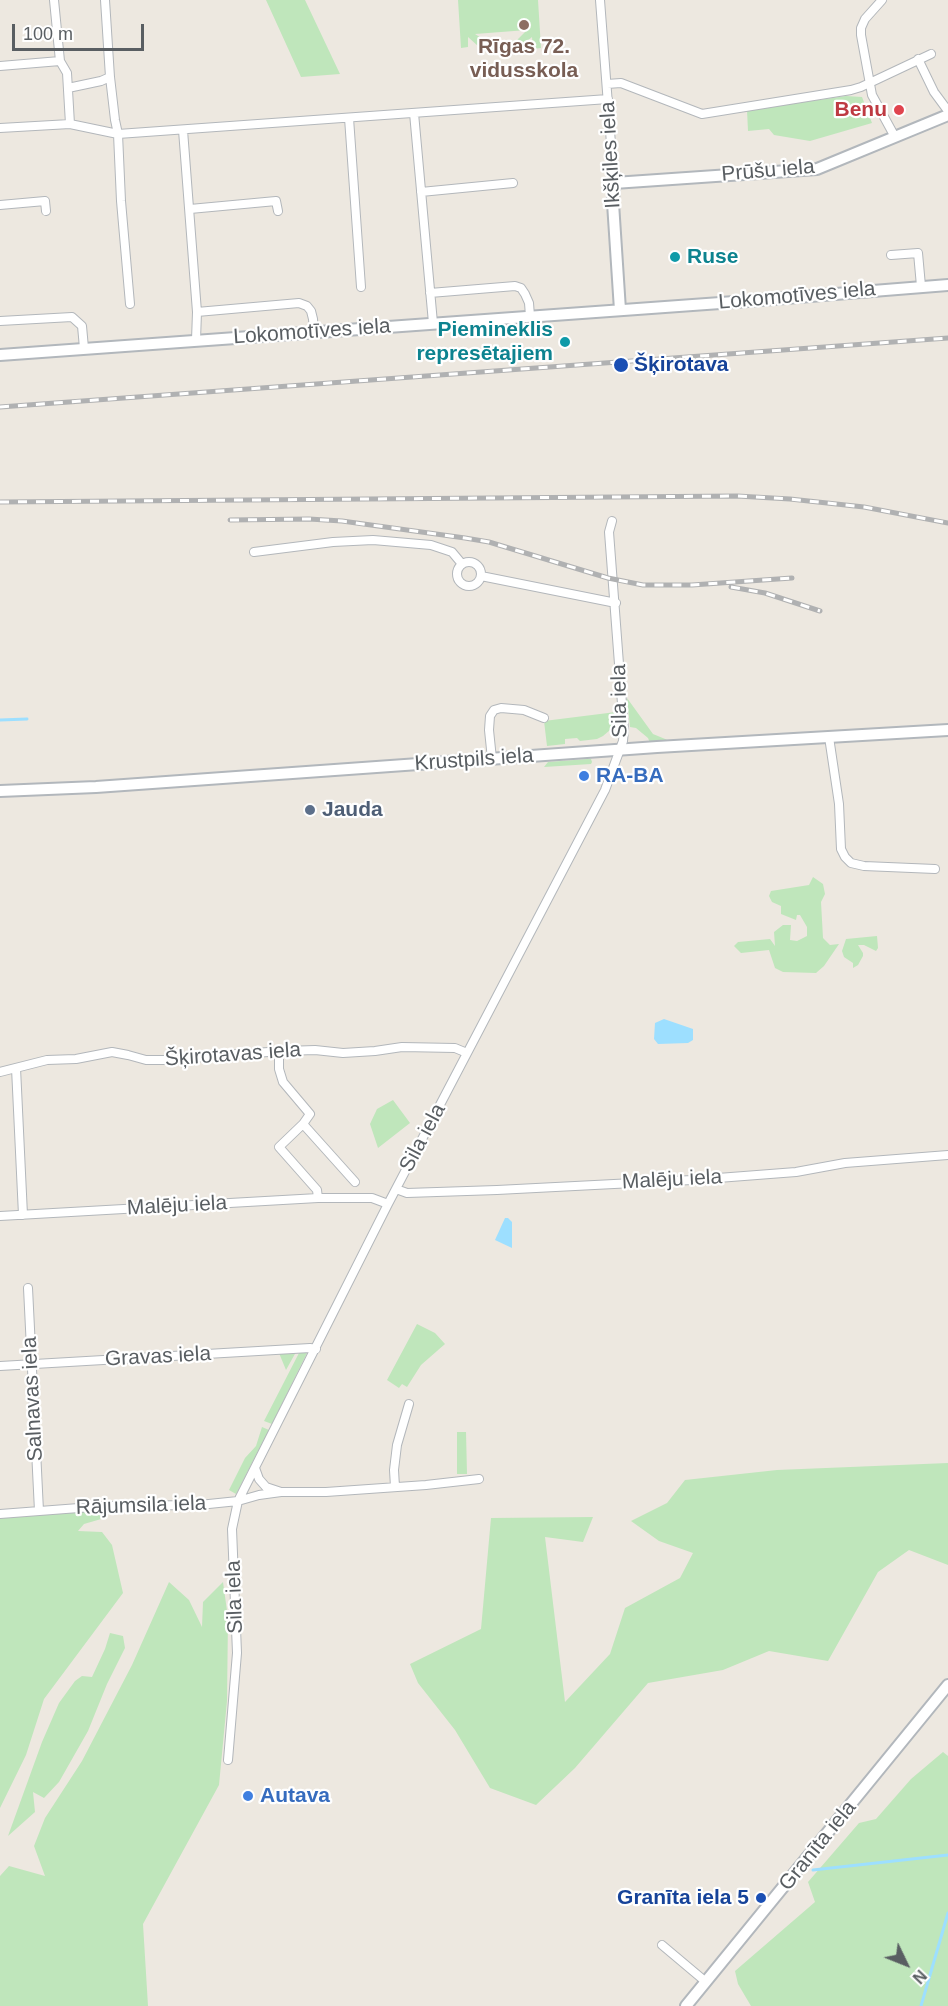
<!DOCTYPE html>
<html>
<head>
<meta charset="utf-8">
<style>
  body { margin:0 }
  #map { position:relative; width:948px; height:2006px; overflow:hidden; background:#ede8e0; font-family:Helvetica,sans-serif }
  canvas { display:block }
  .north { position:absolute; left:876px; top:1934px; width:60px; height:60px; -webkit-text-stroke:4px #fff; paint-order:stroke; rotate:133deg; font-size:16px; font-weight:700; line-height:24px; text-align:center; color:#595e62 }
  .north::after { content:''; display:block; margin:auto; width:21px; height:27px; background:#595e62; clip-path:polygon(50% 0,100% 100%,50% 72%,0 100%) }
  .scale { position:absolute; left:12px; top:24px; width:132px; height:27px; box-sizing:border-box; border:3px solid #595e62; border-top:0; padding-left:8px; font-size:18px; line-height:21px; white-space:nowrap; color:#595e62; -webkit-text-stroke:4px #fff; paint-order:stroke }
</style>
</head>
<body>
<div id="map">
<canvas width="948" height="2006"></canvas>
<div class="north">N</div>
<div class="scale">100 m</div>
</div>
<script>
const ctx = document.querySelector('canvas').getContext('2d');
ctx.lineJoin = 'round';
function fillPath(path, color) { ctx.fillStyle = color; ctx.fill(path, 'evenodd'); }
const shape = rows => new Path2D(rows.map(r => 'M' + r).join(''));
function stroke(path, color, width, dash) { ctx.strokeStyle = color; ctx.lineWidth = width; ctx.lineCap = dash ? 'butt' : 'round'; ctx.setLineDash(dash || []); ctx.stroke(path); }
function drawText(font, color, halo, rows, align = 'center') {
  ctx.font = font + ' Helvetica,sans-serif'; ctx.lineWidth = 4.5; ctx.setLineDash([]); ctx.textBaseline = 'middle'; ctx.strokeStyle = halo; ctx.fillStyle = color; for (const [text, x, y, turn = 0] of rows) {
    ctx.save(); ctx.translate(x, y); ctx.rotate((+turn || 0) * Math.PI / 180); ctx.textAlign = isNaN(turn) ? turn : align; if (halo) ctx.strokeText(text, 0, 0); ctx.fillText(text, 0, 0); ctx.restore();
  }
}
fillPath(shape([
  [266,0,305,0,340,74,301,77],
  [458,0,538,0,541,48,533,49,532,37,519,48,498,52,478,46,468,37,468,47,461,48],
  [527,30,517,40,503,44,489,43,475,34],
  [846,96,862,97,872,123,810,141,774,135,769,129,748,131,747,110],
  [627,698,653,734,670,741,650,743,648,738,636,728,630,727],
  [616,712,616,725,603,736,597,739,580,741,577,738,565,739,565,744,547,746,544,721],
  [587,759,591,759,592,762,591,764,544,767,548,762],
  [813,877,823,884,825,894,821,902,823,938,830,945,839,944,824,966,816,973,783,972,775,968,769,950,741,953,734,946,738,942,770,939,775,946,774,932,783,925,791,925,790,940,797,941,807,936,807,927,800,915,797,915,796,920,781,914,781,906,772,902,769,896,771,891,809,885],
  [877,936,878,948,876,951,864,945,858,945,863,953,863,956,858,965,853,968,853,963,844,957,842,951,846,939],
  [393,1100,410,1123,378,1148,370,1124,377,1109],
  [417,1324,435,1333,445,1344,421,1365,407,1387,402,1384,399,1388,387,1380],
  [296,1352,286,1370,279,1353],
  [299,1353,307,1353,272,1424,264,1421],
  [262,1427,269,1430,236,1494,229,1490,245,1458,256,1446],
  [457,1432,466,1432,467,1474,457,1474],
  [948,1463,948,1565,909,1550,878,1572,828,1661,769,1651,723,1670,648,1683,575,1768,536,1805,490,1788,455,1730,418,1683,410,1664,481,1629,491,1518,593,1517,583,1542,545,1537,565,1702,610,1654,625,1608,680,1578,693,1553,659,1541,631,1521,667,1503,685,1480,777,1470],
  [105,1506,108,1517,84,1524,78,1531,102,1532,112,1545,123,1593,44,1699,26,1755,0,1808,0,1514],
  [169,1582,189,1600,202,1627,203,1602,223,1582,228,1618,227,1701,219,1785,143,1924,148,2006,0,2006,0,1876,9,1866,45,1876,34,1846,45,1818,82,1761,132,1665],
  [110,1633,123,1636,125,1648,107,1684,88,1731,59,1782,44,1798,33,1792,35,1812,8,1836,42,1742,59,1703,75,1681,82,1676,92,1677,105,1649],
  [943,1752,948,1756,948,2006,751,2006,738,1984,735,1971,815,1902,808,1882,859,1823,876,1819,911,1779]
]), '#bfe6bb');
fillPath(shape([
  [664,1019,693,1029,693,1040,688,1043,658,1044,654,1039,655,1023],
  [505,1218,508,1218,512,1222,512,1248,495,1240]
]), '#9ddfff');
stroke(shape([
  [0,720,27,719],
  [813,1870,948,1855],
  [921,2006,948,1913]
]), '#9ddfff', 3);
const street = shape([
  [54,0,60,61,67,73,70,124],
  [105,0,110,77,115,120,118,134,121,201,130,304],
  [600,0,614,183],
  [882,0,865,19,861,28,861,35,872,95,895,137],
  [918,59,934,92,948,111],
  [0,66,60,61],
  [607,84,621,83,702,114,851,90,861,87,931,54],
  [68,88,101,81,110,77],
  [414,113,433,323],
  [349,118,361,287],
  [0,128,70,124,118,134,608,99],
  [183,130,197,312,196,340],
  [421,192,513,183],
  [0,205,45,201,46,211],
  [190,209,276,201,278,211],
  [891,255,918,253,921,286],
  [430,293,515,286,521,288,525,294,529,303,530,316],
  [197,312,299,303,307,306,311,311,313,319,314,332],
  [0,321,72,317,82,326,84,348],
  [254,552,333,542,373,540,431,545,452,552,462,564],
  '457 574a12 12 0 1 1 24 0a12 12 0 1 1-24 0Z',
  [481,576,616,603],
  [829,737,839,804,841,849,845,857,851,863,864,866,935,869],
  [492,759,489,730,490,716,494,710,501,708,524,710,544,718],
  [279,1051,279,1069,283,1082,310,1114,303,1124,279,1147,317,1190,318,1198],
  [16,1068,23,1215],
  [0,1072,47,1060,76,1059,112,1052,128,1055,146,1060,175,1060,221,1055,285,1051,315,1050,343,1053,375,1051,402,1047,455,1048,467,1053],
  [303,1124,355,1182],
  [396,1189,407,1193,497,1190,692,1180,796,1172,845,1163,948,1155],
  [0,1216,318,1198,372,1198,388,1204],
  [28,1288,39,1511],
  [0,1366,310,1348,316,1349],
  [255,1468,259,1479,266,1487,281,1492,326,1492,426,1485,479,1479],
  [395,1487,394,1470,397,1445,409,1404],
  [0,1514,105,1506,199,1505,238,1501,259,1495,281,1492],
  [228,1760,237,1653,232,1529,238,1501,388,1204,605,790,623,741,624,730,609,532,612,521],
  [662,1945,706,1982]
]);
const secondary = shape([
  [620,310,613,203,614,183,817,169,948,115],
  [0,355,748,301,948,285],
  [0,791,96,787,657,747,948,730],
  [686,2006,948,1685]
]);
stroke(street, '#b3b7bb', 10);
stroke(secondary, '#b2b7bc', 14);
stroke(street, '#fff', 8);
stroke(secondary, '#fff', 10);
const rail = shape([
  [0,407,948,338],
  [0,502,737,496,790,499,864,507,948,523],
  [230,520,309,519,342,521,465,538,489,542,608,578,643,585,692,585,792,578],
  [731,587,765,593,820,611]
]);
stroke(rail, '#b0b1b2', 5);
stroke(rail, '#fff', 3, [9]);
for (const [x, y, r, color] of [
  [524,25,6,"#8d6e63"],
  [899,110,6,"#e0444e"],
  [675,257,6,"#0f9aa8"],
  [565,342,6,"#0f9aa8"],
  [621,365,8,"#1a4fb4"],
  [584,776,6,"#3f7fe0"],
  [310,810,6,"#5c6f8a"],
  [248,1796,6,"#3f7fe0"],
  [761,1898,6,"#1a4fb4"]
]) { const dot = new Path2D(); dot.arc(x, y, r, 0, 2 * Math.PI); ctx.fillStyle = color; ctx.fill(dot); stroke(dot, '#fff', 2); }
drawText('bold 21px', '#785e54', '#fff', [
  ["Rīgas 72.",524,47],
  ["vidusskola",524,71]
]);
drawText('bold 21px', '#be3a42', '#fff', [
  ["Benu",887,110]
], 'right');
drawText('21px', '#595e62', '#fff', [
  ["Ikšķiles iela",611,155,-93],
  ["Prūšu iela",768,171,-5],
  ["Lokomotīves iela",797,296,-5],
  ["Lokomotīves iela",312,332,-4],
  ["Sila iela",620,701,-91],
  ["Krustpils iela",474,760,-4],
  ["Šķirotavas iela",233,1055,-4],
  ["Sila iela",423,1138,-62],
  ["Malēju iela",672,1180,-3],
  ["Malēju iela",177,1206,-3],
  ["Gravas iela",158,1357,-3],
  ["Salnavas iela",33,1399,-93],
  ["Rājumsila iela",141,1506,-2],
  ["Sila iela",235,1597,-92],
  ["Granīta iela",818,1846,-51]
]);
drawText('bold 21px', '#0d838f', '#fff', [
  ["Ruse",687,257],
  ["Piemineklis",553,330,"right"],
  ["represētajiem",553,354,"right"]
], 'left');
drawText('bold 21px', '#164399', '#fff', [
  ["Šķirotava",634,365],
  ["Granīta iela 5",749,1898,"right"]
], 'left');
drawText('bold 21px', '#366cbe', '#fff', [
  ["RA-BA",596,776],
  ["Autava",260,1796]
], 'left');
drawText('bold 21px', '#4e5e75', '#fff', [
  ["Jauda",322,810]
], 'left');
</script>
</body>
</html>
